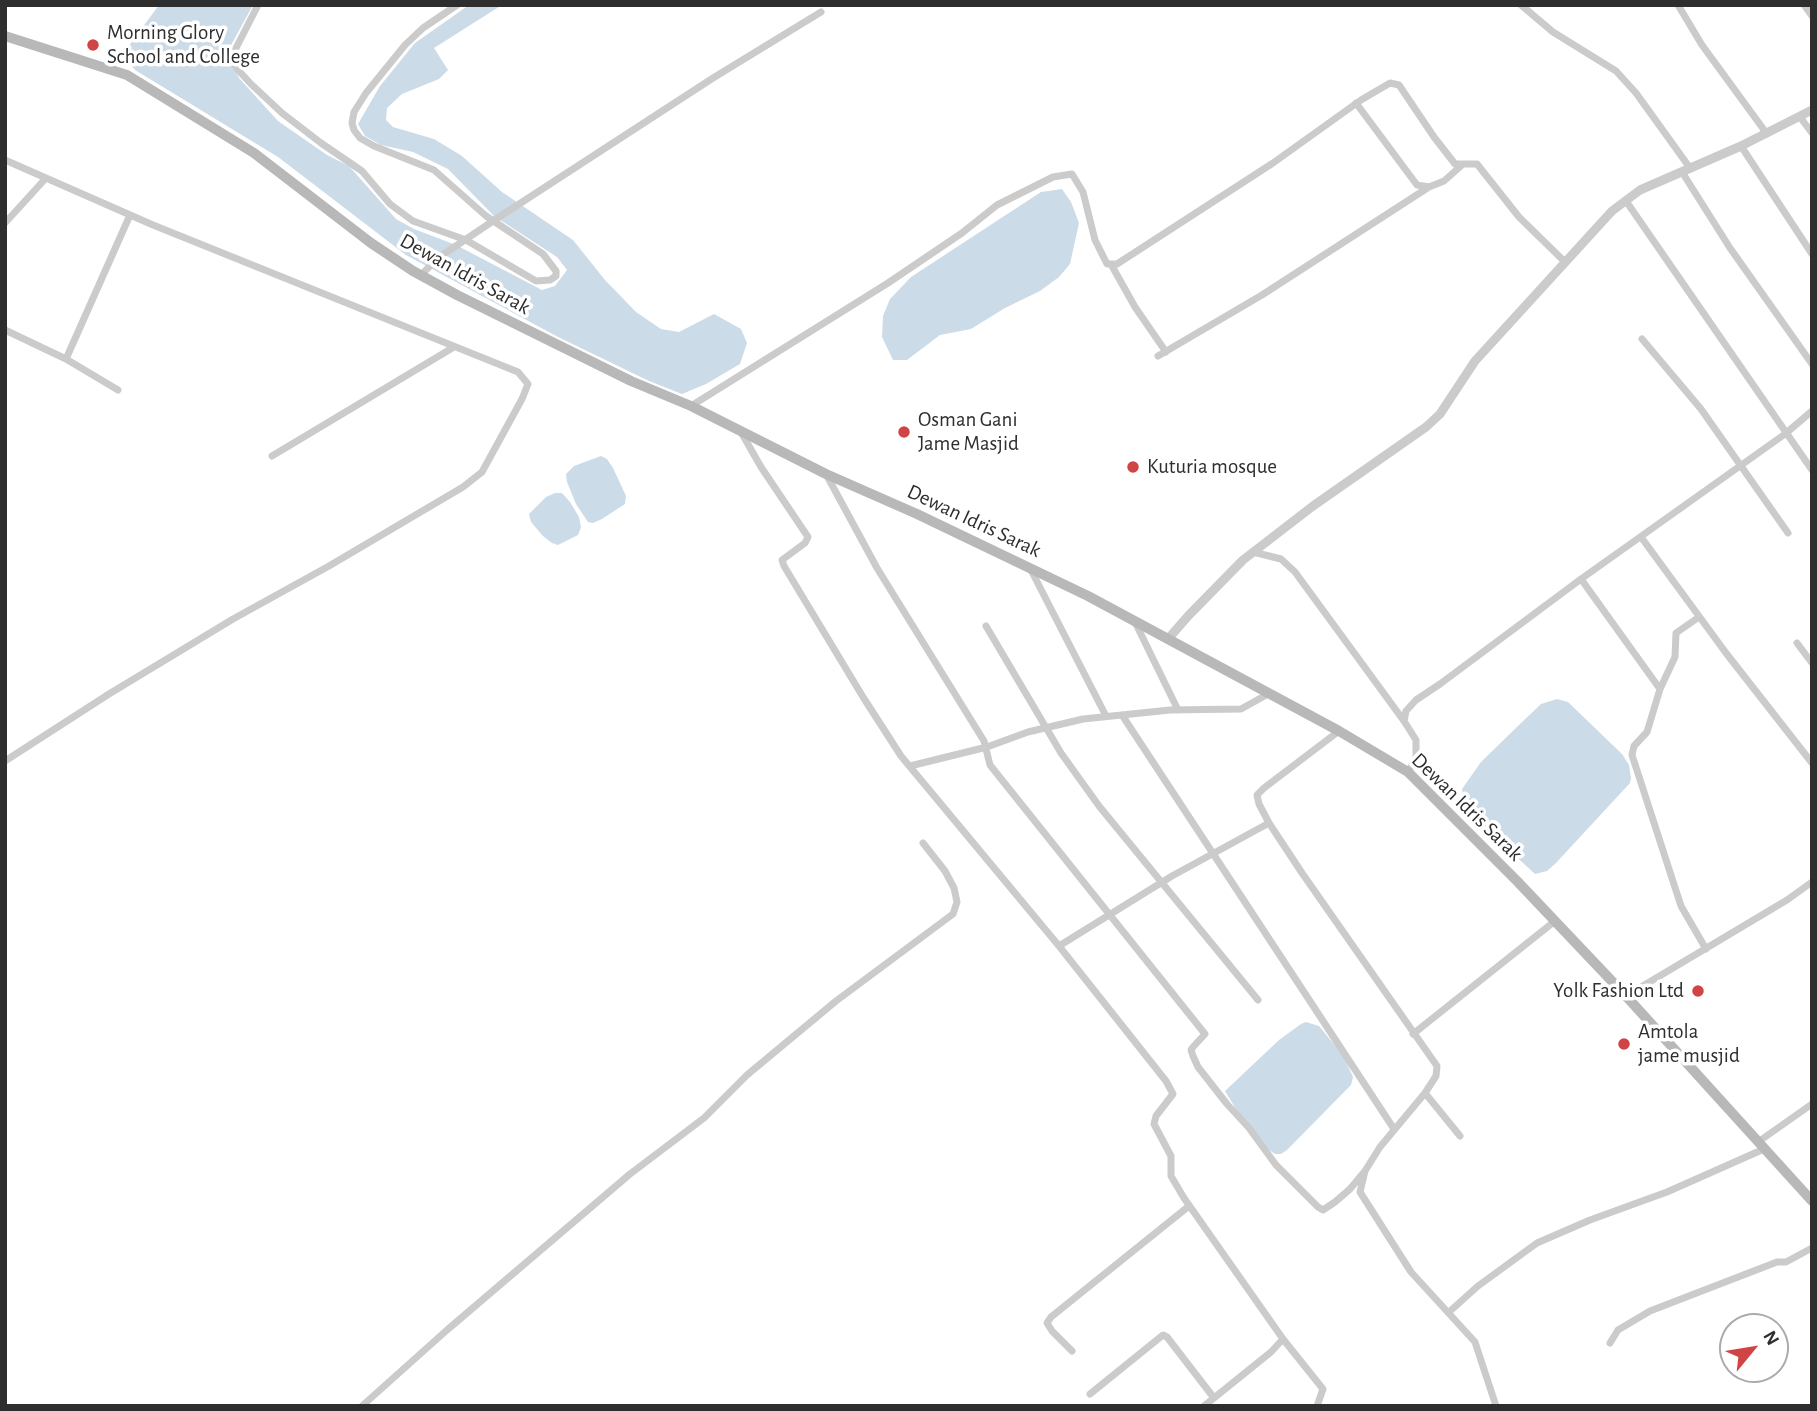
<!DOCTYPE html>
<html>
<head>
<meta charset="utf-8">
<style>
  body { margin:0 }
  #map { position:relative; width:1817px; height:1411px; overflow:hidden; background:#fff; font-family:"Alegreya Sans",sans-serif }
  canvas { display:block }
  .frame { position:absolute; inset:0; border:7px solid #2e2e2e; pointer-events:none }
  .north { position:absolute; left:1719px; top:1313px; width:70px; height:70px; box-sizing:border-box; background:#fff; border:2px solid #ababab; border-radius:50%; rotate:60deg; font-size:19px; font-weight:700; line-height:28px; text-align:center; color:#2e2e2e }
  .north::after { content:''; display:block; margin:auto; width:24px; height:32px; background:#d14445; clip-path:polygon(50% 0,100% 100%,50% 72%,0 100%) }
</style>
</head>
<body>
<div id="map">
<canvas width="1817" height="1411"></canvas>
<div class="frame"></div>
<div class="north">N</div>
</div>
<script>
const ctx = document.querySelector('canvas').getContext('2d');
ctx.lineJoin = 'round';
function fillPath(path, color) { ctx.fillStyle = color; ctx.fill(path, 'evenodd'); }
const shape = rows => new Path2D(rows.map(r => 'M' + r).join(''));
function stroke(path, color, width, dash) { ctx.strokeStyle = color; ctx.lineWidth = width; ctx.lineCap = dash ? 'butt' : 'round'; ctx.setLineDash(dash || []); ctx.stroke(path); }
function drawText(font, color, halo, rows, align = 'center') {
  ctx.font = font + ' "Alegreya Sans",sans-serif'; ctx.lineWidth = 7; ctx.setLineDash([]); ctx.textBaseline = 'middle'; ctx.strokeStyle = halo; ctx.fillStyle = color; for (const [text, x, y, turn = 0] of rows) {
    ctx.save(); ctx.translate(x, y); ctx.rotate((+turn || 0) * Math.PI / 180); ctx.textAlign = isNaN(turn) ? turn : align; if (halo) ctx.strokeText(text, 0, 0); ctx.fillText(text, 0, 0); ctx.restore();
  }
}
fillPath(shape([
  [159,5,253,5,230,47,229,57,239,78,278,121,327,155,349,166,396,219,414,229,456,245,542,290,555,286,567,270,557,257,494,216,448,169,413,152,381,145,365,136,358,124,380,86,415,43,469,5,502,5,434,48,448,70,439,79,402,94,387,108,386,120,393,127,434,139,462,156,502,192,573,240,605,280,636,312,661,329,679,332,714,314,741,329,747,343,740,364,706,384,682,394,649,381,558,337,406,255,278,157,135,70,128,62,128,47],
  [1062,189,1071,202,1079,223,1070,264,1059,277,1040,291,1005,308,971,329,940,335,907,360,893,360,882,337,883,316,890,299,911,277,1041,192],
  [601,456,607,459,613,468,626,496,625,504,602,519,593,523,588,522,576,504,567,482,566,474,574,466],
  [555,493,562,493,570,502,579,517,581,527,578,535,558,545,552,543,543,536,531,522,529,514,546,497],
  [1557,699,1568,702,1622,754,1629,765,1631,778,1630,783,1556,863,1547,871,1535,874,1469,813,1464,803,1462,789,1481,762,1519,725,1541,704],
  [1306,1022,1319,1026,1343,1055,1353,1077,1351,1085,1287,1150,1281,1154,1275,1154,1269,1150,1236,1109,1225,1091,1279,1040,1301,1024]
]), '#ccdbe8');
stroke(shape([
  [258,5,233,54,233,62,239,71,251,84,282,113,321,143,362,171,390,204,413,221,466,240,536,281,550,280,556,276,556,271,543,254,486,216,434,170,374,146,360,138,354,130,352,123,354,112,366,93,405,45,423,28,457,5],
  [1521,5,1553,32,1616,71,1636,93,1690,168],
  [1678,5,1702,45,1767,134],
  [1804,5,1812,16],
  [1356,103,1417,185,1429,187,1444,181,1462,165],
  [1800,117,1812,133],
  [1741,146,1812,254],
  [5,160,153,225,518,372,528,384,522,399,482,472,463,487,329,566,233,619,109,694,5,761],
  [1682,172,1730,248,1812,364],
  [1626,201,1812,470],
  [5,223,46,178],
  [1112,266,1135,307,1166,352],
  [421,275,438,258,493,221,713,78,821,12],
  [5,330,66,359,118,390],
  [1642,339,1701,409,1788,533],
  [1158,356,1262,295,1429,187],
  [66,359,130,215],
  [691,406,888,283,962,233,997,205,1053,177,1072,174,1083,192,1095,240,1107,264,1117,264,1273,163,1361,100,1390,83,1399,85,1434,137,1455,164,1477,164,1519,217,1565,262],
  [741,432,761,467,808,537,805,543,782,560,784,566,863,697,901,756,1059,946],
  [272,456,454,347],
  [826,474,877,568,984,741,990,765,1205,1034,1193,1047,1191,1050,1193,1056,1198,1067,1227,1104,1249,1128,1276,1165,1318,1207,1323,1210,1335,1202,1350,1189,1365,1171],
  [1641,537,1726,653,1812,763],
  [1253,552,1281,559,1295,572,1404,721,1416,740,1416,758,1408,772],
  [1030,568,1106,716],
  [1581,579,1660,689],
  [1699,617,1676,633,1675,657,1660,689,1647,732,1634,746,1632,755,1681,906,1706,949],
  [1135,622,1178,710],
  [986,626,1061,753,1099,806,1258,1000],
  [1797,643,1812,663],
  [1122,715,1394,1129],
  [1404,721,1406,711,1416,700,1440,684,1581,579,1785,434,1812,411],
  [1339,731,1264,788,1257,795,1259,804,1269,823,1302,873,1437,1066,1436,1076,1425,1093,1380,1147,1365,1171,1360,1192,1411,1272,1475,1342,1496,1406],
  [910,766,987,747,1028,732,1083,719,1170,710,1241,709,1268,694],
  [1626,996,1787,900,1812,882],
  [1413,1034,1555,921],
  [1425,1093,1460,1136],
  [1758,1142,1812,1104],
  [1449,1312,1478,1286,1537,1243,1590,1220,1667,1192,1764,1149],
  [1283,1339,1323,1389,1317,1406],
  [1610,1343,1618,1330,1650,1311,1777,1262,1786,1262,1812,1248],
  [1072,1351,1052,1331,1047,1323,1051,1317,1189,1206],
  [1090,1394,1163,1335,1167,1337,1214,1398],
  [362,1406,447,1330,630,1174,704,1118,747,1075,836,1001,953,914,957,902,954,888,945,871,923,843],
  [1204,1406,1271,1352,1283,1339,1184,1198,1171,1176,1171,1156,1154,1124,1156,1116,1173,1094,1166,1081,1059,946,1172,876,1269,823]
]), '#cbcbcb', 7);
stroke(shape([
  [1168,639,1189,615,1243,560,1313,506,1426,427,1440,414,1475,361,1612,211,1640,190,1741,146,1812,110]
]), '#cbcbcb', 9);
stroke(shape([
  [5,36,127,75,254,153,371,243,413,271,457,295,631,381,691,406,826,474,917,514,1088,596,1339,731,1408,772,1517,881,1626,996,1812,1201]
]), '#b8b8b8', 10);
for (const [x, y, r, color] of [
  [93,45,7,"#d14445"],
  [904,432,7,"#d14445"],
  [1133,467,7,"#d14445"],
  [1698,991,7,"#d14445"],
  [1624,1044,7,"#d14445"]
]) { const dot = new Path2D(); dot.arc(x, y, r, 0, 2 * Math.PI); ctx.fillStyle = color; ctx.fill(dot); stroke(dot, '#fff', 2.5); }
drawText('21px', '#2e2e2e', '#fff', [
  ["Morning Glory",107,33],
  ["School and College",107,57],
  ["Osman Gani",918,420],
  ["Jame Masjid",918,444],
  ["Kuturia mosque",1147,467],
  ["Yolk Fashion Ltd",1684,991,"right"],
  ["Amtola",1638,1032],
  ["jame musjid",1638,1056]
], 'left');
drawText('21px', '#2e2e2e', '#fff', [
  ["Dewan Idris Sarak",465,274,29],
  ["Dewan Idris Sarak",974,521,25],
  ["Dewan Idris Sarak",1467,807,44]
]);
</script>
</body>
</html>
